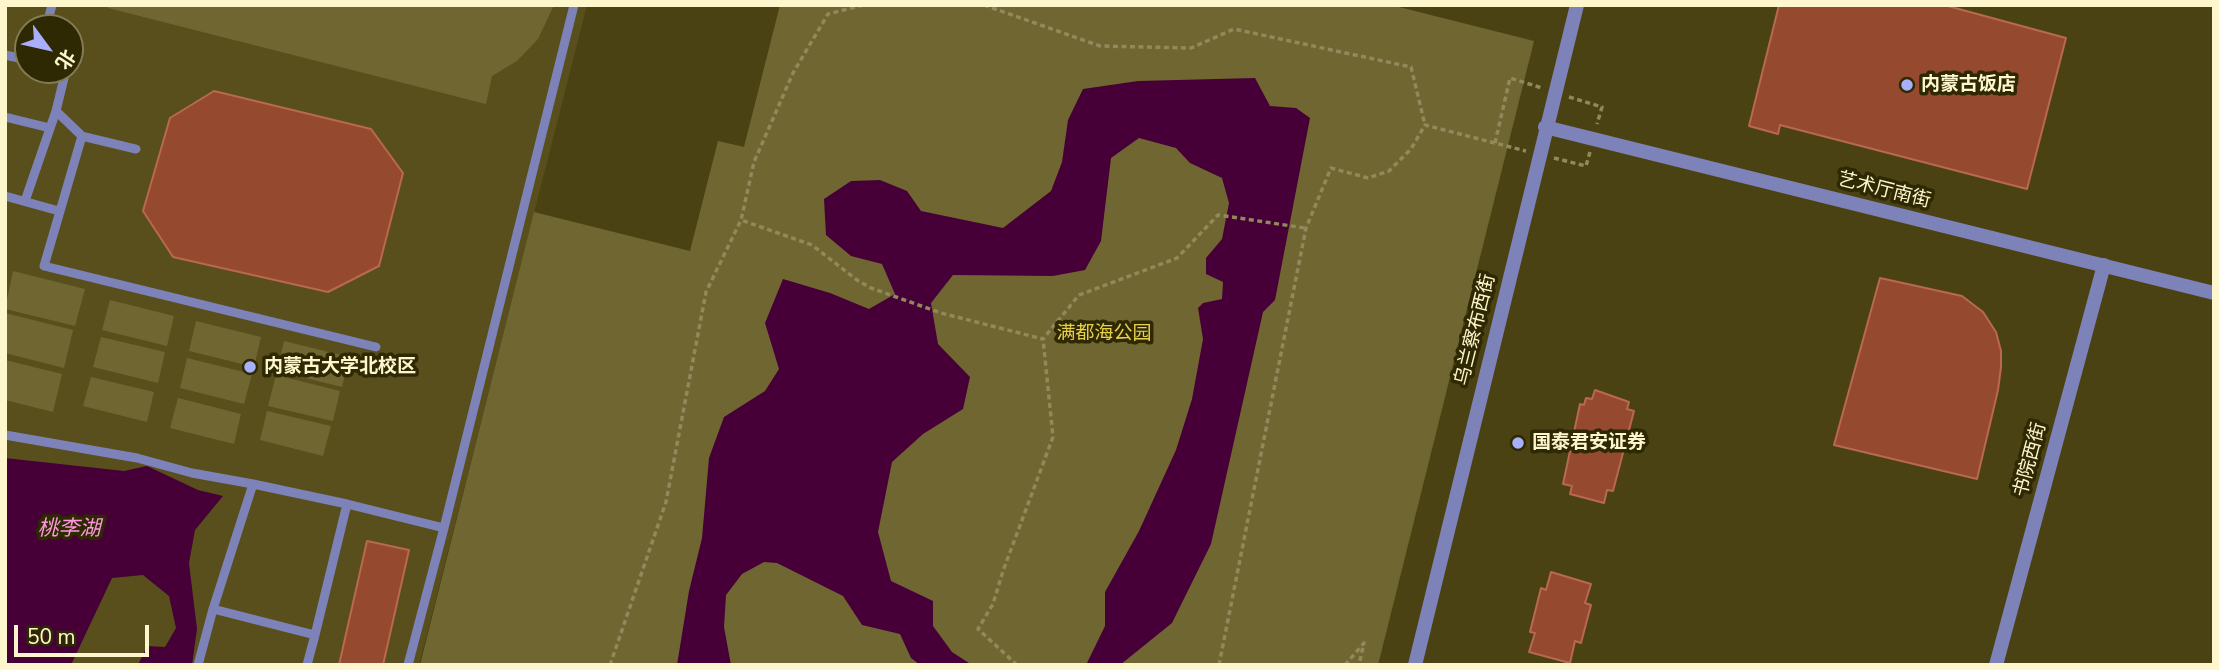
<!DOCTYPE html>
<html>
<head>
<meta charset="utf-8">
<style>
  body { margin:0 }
  #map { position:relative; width:2219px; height:670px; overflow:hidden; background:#4b4213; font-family:"Nunito Sans","Noto Sans SC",sans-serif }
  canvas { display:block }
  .frame { position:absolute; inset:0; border:7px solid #fef6cc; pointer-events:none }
  .north { position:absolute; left:14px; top:14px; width:70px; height:70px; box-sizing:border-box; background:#2f2903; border:2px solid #827b53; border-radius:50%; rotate:123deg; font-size:19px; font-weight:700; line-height:28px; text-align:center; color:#fef6cc }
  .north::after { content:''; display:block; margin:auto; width:24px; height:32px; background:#a8b0fc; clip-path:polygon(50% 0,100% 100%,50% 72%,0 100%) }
  .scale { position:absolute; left:14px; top:625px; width:135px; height:32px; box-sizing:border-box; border:4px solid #fef6cc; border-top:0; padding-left:9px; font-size:21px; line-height:24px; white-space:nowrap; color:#fef6cc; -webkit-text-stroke:5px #2f2903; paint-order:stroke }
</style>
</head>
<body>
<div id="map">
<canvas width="2219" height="670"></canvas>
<div class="frame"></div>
<div class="north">北</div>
<div class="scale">50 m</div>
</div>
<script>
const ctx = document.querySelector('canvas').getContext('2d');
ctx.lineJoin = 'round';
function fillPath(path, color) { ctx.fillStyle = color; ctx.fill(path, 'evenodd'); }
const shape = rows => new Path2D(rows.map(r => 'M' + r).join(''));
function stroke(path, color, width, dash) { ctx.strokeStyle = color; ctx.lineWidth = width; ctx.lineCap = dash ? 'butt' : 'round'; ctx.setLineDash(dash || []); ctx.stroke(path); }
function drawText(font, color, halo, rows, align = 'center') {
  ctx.font = font + ' "Nunito Sans","Noto Sans SC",sans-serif'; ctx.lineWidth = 7; ctx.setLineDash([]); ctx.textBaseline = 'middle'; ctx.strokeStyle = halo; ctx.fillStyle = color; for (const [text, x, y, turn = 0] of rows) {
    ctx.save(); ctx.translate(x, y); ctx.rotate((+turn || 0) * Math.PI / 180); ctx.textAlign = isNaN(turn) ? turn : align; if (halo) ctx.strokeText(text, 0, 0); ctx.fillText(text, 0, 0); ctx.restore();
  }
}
fillPath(shape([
  [5,5,587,5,419,665,5,665],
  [28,28,70,28,70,70,28,70]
]), '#594f1c');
fillPath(shape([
  [109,5,554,5,538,39,517,61,492,76,486,104,108,8],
  [780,5,1391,5,1534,41,1378,665,420,665,534,212,690,251,718,141,744,147],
  [13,271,85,289,75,326,5,309],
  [110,300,174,316,167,346,102,330],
  [5,313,73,330,64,368,5,353],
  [196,321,261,337,254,367,189,351],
  [101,337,165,352,158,383,93,367],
  [284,341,349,357,342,387,277,371],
  [187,358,252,374,244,404,180,388],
  [5,360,62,374,53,412,5,400],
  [276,375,340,391,333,421,268,406],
  [91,377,154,392,147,422,83,406],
  [178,398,241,414,234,444,170,428],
  [267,411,331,426,323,456,260,440]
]), '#706631');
fillPath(shape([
  [1255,78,1270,106,1296,108,1310,118,1275,300,1263,312,1211,544,1172,623,1120,665,1086,665,1105,626,1105,592,1139,531,1176,450,1192,399,1203,339,1198,308,1203,303,1222,299,1223,282,1206,274,1206,258,1222,239,1229,203,1222,178,1190,163,1176,148,1139,138,1111,158,1101,241,1085,270,1053,276,953,275,931,303,938,344,970,377,963,409,923,434,892,462,878,532,891,581,933,601,933,626,952,652,972,665,920,665,911,658,900,634,862,625,843,596,777,563,764,562,742,574,726,595,724,627,731,665,677,665,689,591,702,538,709,458,724,417,765,391,779,369,765,323,783,279,830,293,869,309,895,294,882,264,851,256,826,235,824,199,851,181,880,180,907,191,921,211,1003,228,1051,191,1062,162,1068,120,1083,89,1138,81],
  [5,458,124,471,147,466,198,490,223,496,195,530,189,563,197,629,192,665,138,665,147,646,165,647,176,628,169,596,143,575,112,578,71,665,5,665]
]), '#460037');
const building = shape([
  [1779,5,1944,5,2066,38,2027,189,1780,125,1778,134,1749,126,1779,5],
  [214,91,371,129,403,173,379,266,328,292,173,257,143,211,170,118,214,91],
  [1880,278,1962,296,1983,312,1996,332,2001,351,2001,367,1998,390,1977,479,1834,445,1880,278],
  [1595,390,1629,402,1627,409,1634,411,1613,491,1607,490,1604,503,1570,494,1572,486,1563,484,1580,404,1584,405,1586,398,1592,399,1595,390],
  [367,541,409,550,383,665,339,665,367,541],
  [1551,572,1591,584,1585,603,1591,605,1581,643,1575,641,1570,663,1529,652,1535,633,1530,632,1541,588,1546,590,1551,572]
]);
fillPath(building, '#95492f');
stroke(building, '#b8694e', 2);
stroke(shape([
  [863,5,828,14,793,73,754,162,741,220,812,245,857,280,871,288,941,313,1043,339,1079,295,1177,258,1218,215,1305,228],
  [984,5,1100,46,1191,48,1234,29,1411,67,1425,125],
  [1569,97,1602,107,1597,124],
  [1495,143,1510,78,1542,88],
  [1554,158,1586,166,1590,152],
  [610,665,666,502,706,292,741,220],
  [1017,665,978,629,993,604,1003,571,1053,437,1043,339],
  [1219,665,1306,228,1331,168,1368,178,1389,171,1411,149,1425,125,1526,151],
  [1345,665,1364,643,1359,665]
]), '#91895c', 3.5, [5, 3.5]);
stroke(shape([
  [46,28,52,5],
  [5,55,28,60],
  [56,111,82,136],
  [5,117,50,128],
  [136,149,82,136,44,266,376,347],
  [5,196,59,211],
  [25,201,56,111,65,74,57,70],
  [5,435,137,458,192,473,253,484],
  [213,609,253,484,347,504],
  [315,635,347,504,444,528],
  [198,665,213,609,315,635,307,665],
  [408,665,444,528,574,5]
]), '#7d83b8', 9);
stroke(shape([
  [1996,665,2104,265]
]), '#7d83b8', 14);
stroke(shape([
  [1545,127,2214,293],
  [1415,665,1577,5]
]), '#7d83b8', 14);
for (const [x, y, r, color] of [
  [1907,85,7,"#a8b0fc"],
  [250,367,7,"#a8b0fc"],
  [1518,443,7,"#a8b0fc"]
]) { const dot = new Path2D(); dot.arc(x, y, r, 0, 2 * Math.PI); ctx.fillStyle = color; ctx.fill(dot); stroke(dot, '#2f2903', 2.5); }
drawText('bold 19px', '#fef6cc', '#2f2903', [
  ["内蒙古饭店",1921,85],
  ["内蒙古大学北校区",264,367],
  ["国泰君安证券",1532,443]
], 'left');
drawText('19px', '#fef6cc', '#2f2903', [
  ["艺术厅南街",1884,191,14],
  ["乌兰察布西街",1476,330,-76],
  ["书院西街",2031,460,-75]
]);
drawText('19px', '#e7d04d', '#2f2903', [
  ["满都海公园",1104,334]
]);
drawText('italic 21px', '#fd97de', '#2f2903', [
  ["桃李湖",69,530]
]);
</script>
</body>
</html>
